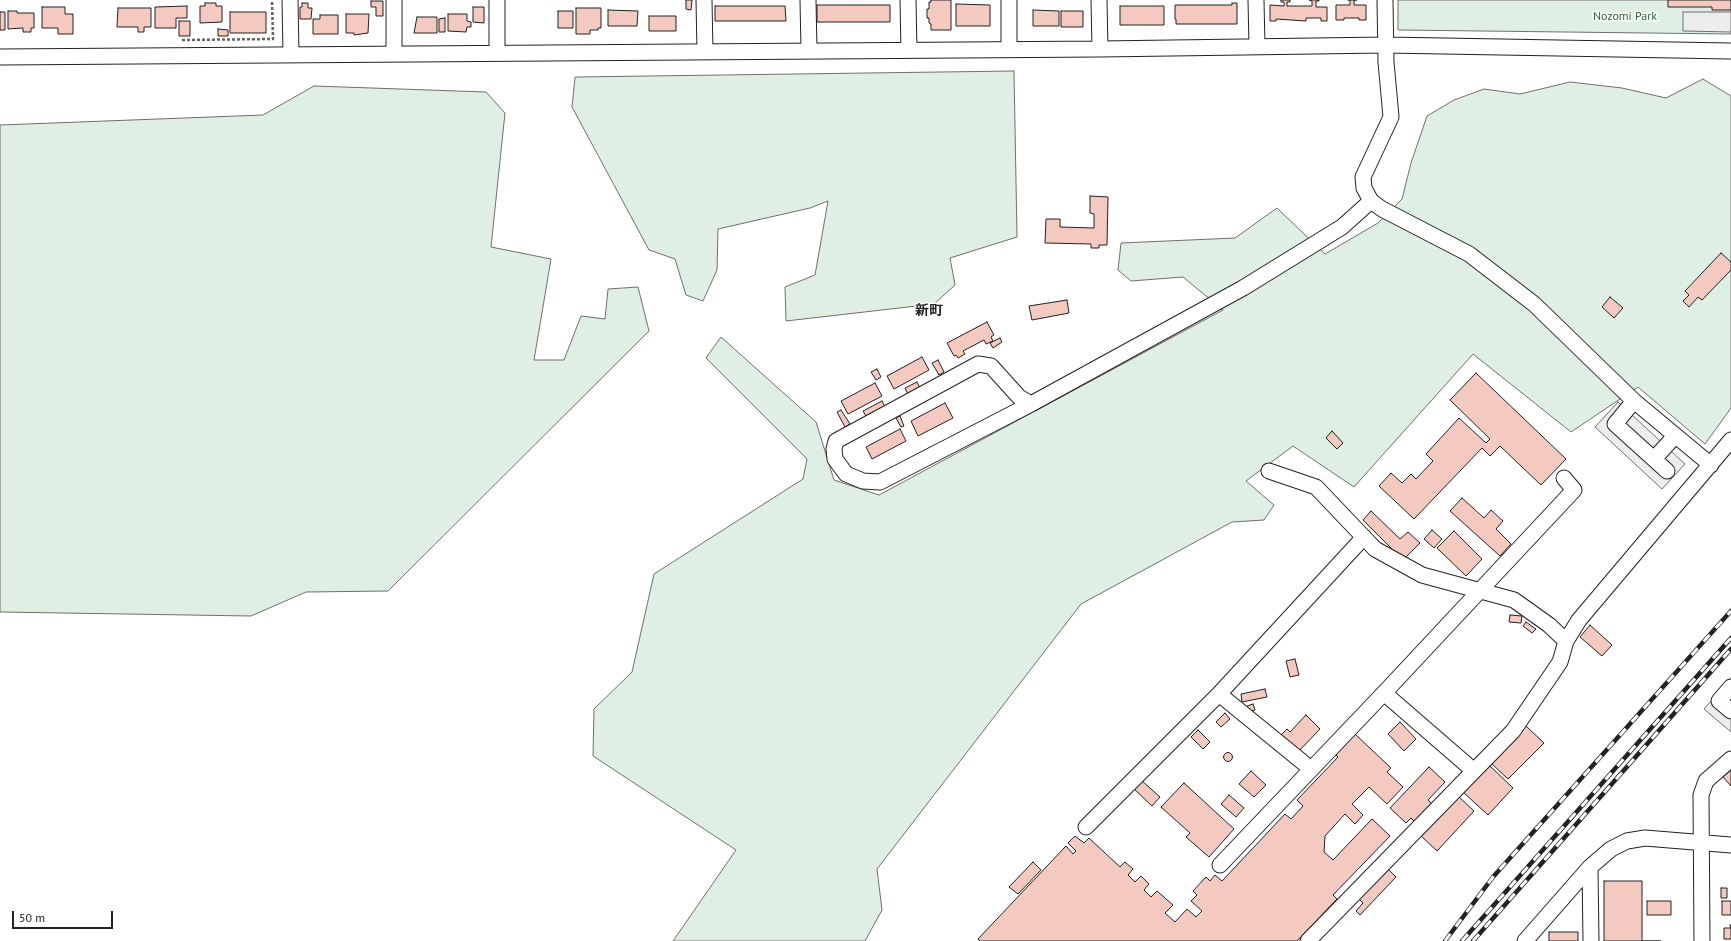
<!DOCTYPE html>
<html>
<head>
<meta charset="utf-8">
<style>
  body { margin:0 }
  #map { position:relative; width:1731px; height:941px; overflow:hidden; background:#fff; font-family:"PT Sans",sans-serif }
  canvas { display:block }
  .scale { position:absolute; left:12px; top:911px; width:101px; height:18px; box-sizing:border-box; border:2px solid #222; border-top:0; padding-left:5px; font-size:12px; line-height:14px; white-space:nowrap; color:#222; -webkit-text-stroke:3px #fff; paint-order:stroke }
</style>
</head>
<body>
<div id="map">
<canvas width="1731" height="941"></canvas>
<div class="scale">50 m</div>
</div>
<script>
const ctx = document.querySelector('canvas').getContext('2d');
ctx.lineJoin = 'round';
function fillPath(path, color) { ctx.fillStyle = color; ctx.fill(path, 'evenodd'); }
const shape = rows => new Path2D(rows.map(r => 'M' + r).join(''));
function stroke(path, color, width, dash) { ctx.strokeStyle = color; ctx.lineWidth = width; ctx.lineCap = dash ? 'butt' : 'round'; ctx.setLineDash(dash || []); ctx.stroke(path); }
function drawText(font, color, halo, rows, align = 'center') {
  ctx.font = font + ' "PT Sans","Noto Sans JP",sans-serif'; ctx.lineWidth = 3; ctx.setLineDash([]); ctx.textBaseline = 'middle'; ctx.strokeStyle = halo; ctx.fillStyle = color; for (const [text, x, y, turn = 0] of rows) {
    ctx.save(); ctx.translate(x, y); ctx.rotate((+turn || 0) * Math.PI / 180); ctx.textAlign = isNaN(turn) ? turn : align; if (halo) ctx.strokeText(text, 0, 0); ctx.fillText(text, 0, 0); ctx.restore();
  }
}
const green = shape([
  [1398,0,1731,0,1731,34,1398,30,1398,0],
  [1014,71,1017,237,950,258,955,285,934,304,786,321,785,287,815,275,828,201,810,208,718,229,717,270,703,301,686,295,675,259,649,250,572,107,575,77,1014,71],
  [1703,79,1731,96,1731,408,1705,444,1638,387,1571,432,1473,354,1354,487,1293,446,1246,481,1274,505,1264,520,1232,522,1081,604,877,869,882,910,865,941,673,941,736,850,593,756,594,709,632,672,654,574,803,479,807,459,706,358,721,337,816,422,834,480,879,495,1223,310,1183,277,1131,281,1118,270,1121,243,1235,238,1277,208,1325,254,1378,223,1402,199,1411,163,1427,116,1454,100,1484,89,1520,94,1570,82,1622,88,1666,98,1703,79],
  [314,86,486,92,505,113,491,247,551,259,534,360,564,360,581,316,605,319,608,289,638,287,649,331,388,591,306,592,251,616,0,612,0,125,263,115,314,86]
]);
fillPath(green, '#e0efe3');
stroke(green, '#6f6f6f', 1);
const parking = shape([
  [1683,12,1731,12,1731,32,1683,31,1683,12],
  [1618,402,1685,464,1662,489,1595,427,1618,402],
  [1731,678,1731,732,1704,709,1731,678]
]);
fillPath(parking, '#ededed');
stroke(parking, '#6f6f6f', 1);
const building = shape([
  [686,0,692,0,691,10,686,9,686,0],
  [931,0,951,0,951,30,931,30,931,24,929,23,929,18,927,18,927,9,929,9,929,2,931,2,931,0],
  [1281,0,1290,0,1290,2,1287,2,1287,6,1312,6,1312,1,1309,0,1319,0,1319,1,1316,1,1316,7,1327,7,1327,21,1321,21,1321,18,1306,18,1306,21,1276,19,1276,21,1270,21,1270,5,1284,6,1284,2,1281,2,1281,0],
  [1348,0,1357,0,1354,0,1354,5,1366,5,1366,20,1359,20,1359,18,1344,18,1344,20,1336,20,1336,5,1350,5,1350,0,1348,0],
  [1668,0,1731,0,1731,10,1712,10,1712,7,1668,7,1668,0],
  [371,1,383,1,383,16,376,16,376,7,371,7,371,1],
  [205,3,216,3,216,6,222,6,222,22,200,23,200,6,205,6,205,3],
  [302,3,308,3,308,8,312,8,311,19,300,19,300,7,302,7,302,3],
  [1232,3,1237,3,1237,24,1176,24,1176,19,1175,19,1175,5,1232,5,1232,3],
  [956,4,990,5,990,26,956,26,956,4],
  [817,5,890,5,890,22,817,22,817,5],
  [187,6,187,18,176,18,176,28,155,28,155,7,187,6],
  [715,6,785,6,786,21,715,21,715,6],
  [1120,6,1164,6,1164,25,1120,25,1120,6],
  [42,7,65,7,65,14,73,14,73,34,58,34,58,28,42,28,42,7],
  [473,7,484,7,484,23,473,22,473,7],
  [118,8,151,8,151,27,144,27,144,32,138,32,138,27,117,27,118,8],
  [576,8,601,8,601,28,598,28,598,30,590,30,590,34,576,34,576,8],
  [608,10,638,11,637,26,608,26,608,10],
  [1033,10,1059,11,1059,26,1033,26,1033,10],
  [8,11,17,11,17,13,34,13,34,28,31,28,31,32,23,32,23,28,8,29,8,11],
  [558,11,573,11,573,28,558,28,558,11],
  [1061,11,1083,11,1083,27,1061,27,1061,11],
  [0,12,5,12,5,30,0,30,0,12],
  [230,12,266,12,266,33,230,33,230,12],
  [346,14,369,14,368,33,354,35,354,33,346,33,346,14],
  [448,14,467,14,467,21,471,22,471,27,467,27,466,32,448,31,448,14],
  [320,15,338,15,338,34,313,34,313,19,320,19,320,15],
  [649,16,676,16,676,31,649,31,649,16],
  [417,17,437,17,437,33,414,33,417,17],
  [445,18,445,32,439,32,439,19,445,18],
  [179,21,190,21,190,36,179,36,179,21],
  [218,29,228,30,228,36,218,36,218,29],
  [1090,196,1108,197,1107,245,1099,245,1099,248,1091,248,1091,244,1045,243,1046,219,1060,219,1060,227,1094,228,1094,214,1090,213,1090,196],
  [1721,253,1731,262,1731,270,1702,300,1698,297,1689,307,1683,301,1689,295,1685,291,1721,253],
  [1610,297,1623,308,1614,318,1602,307,1610,297],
  [1067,300,1069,313,1032,320,1029,306,1067,300],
  [987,322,994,335,991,337,993,341,986,344,984,340,963,351,965,354,958,358,956,355,954,356,947,343,987,322],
  [1000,338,1002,342,993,348,990,343,1000,338],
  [922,357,929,370,894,389,887,376,922,357],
  [938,360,944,372,939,375,932,363,938,360],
  [877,369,881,377,876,380,871,372,877,369],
  [1476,373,1566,459,1541,485,1500,446,1490,456,1482,448,1414,519,1379,486,1391,473,1402,483,1411,474,1416,479,1433,461,1426,454,1459,418,1486,443,1490,439,1450,400,1476,373],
  [917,382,920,388,908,394,905,388,917,382],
  [875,383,882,396,848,414,841,401,875,383],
  [882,401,885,407,866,416,863,411,882,401],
  [945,403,953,418,918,436,911,421,945,403],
  [841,410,850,424,845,427,837,412,841,410],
  [900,416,904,426,901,427,896,418,900,416],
  [900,429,906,441,872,459,866,447,900,429],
  [1332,431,1343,443,1337,449,1326,438,1332,431],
  [1462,498,1484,518,1491,510,1503,521,1496,529,1511,544,1500,556,1450,511,1462,498],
  [1371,511,1400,539,1408,532,1420,543,1403,560,1363,520,1371,511],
  [1432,530,1442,539,1434,548,1424,539,1432,530],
  [1454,531,1482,559,1466,576,1437,548,1454,531],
  [1510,615,1522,616,1521,623,1509,622,1510,615],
  [1526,622,1536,629,1532,633,1523,626,1526,622],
  [1590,625,1612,645,1602,656,1580,637,1590,625],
  [1295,659,1299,675,1290,677,1286,661,1295,659],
  [1265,689,1267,697,1242,702,1241,694,1265,689],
  [1253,704,1255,710,1249,712,1247,706,1253,704],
  [1225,713,1230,719,1221,727,1216,722,1225,713],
  [1306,715,1320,729,1297,753,1280,736,1287,729,1290,732,1306,715],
  [1400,722,1416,739,1404,751,1388,734,1400,722],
  [1526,726,1544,743,1508,779,1491,763,1526,726],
  [1198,730,1210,742,1203,749,1191,737,1198,730],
  [1355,734,1391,768,1387,772,1403,787,1387,804,1369,787,1352,804,1363,815,1355,824,1345,814,1325,836,1324,852,1333,860,1372,819,1390,836,1333,895,1337,899,1297,941,980,941,978,939,1066,846,1073,854,1076,851,1068,843,1075,836,1084,843,1089,838,1120,867,1125,862,1133,869,1128,875,1135,882,1141,876,1149,884,1144,890,1151,897,1157,891,1173,905,1165,913,1175,922,1187,909,1196,917,1202,911,1191,901,1197,895,1193,891,1206,877,1210,881,1215,875,1222,881,1285,814,1291,819,1303,806,1297,800,1338,757,1335,754,1355,734],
  '1223.5 757a4.5 4.5 0 1 1 9 0a4.5 4.5 0 1 1-9 0Z',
  [1489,765,1513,788,1488,815,1463,792,1489,765],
  [1429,767,1445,782,1428,800,1432,804,1415,822,1411,818,1406,823,1390,808,1429,767],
  [1731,770,1731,786,1723,777,1731,770],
  [1251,771,1266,785,1254,797,1239,784,1251,771],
  [1141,780,1160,797,1152,806,1133,788,1141,780],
  [1184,783,1234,829,1209,857,1186,837,1190,833,1161,807,1184,783],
  [1229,795,1244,808,1236,817,1221,804,1229,795],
  [1457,795,1474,811,1437,851,1420,835,1457,795],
  [1033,862,1041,870,1018,894,1009,887,1033,862],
  [1388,869,1396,877,1360,915,1356,911,1363,903,1359,899,1388,869],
  [1604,881,1642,881,1642,941,1661,941,1604,941,1604,881],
  [1721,888,1727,888,1727,898,1721,898,1721,888],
  [1647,901,1671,901,1671,915,1647,915,1647,901],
  [1722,901,1731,901,1731,915,1722,915,1722,901],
  [1730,925,1731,925,1731,939,1724,939,1724,928,1731,928,1730,925],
  [1549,932,1578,932,1578,941,1549,941,1549,932]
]);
fillPath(building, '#f3c9c0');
stroke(building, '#222', 1);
const minor = shape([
  [290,0,291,54],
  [394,0,394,54],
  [497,0,497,53],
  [704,0,705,51],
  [808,0,809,50],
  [908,0,909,50],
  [1009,0,1009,49],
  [1099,0,1100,49],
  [1256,0,1257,46],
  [1385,0,1386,62,1391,117,1363,177,1364,188,1371,201,1382,209,1469,254,1534,304,1634,401,1711,465],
  [0,57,1100,49,1386,45,1731,51],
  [1634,401,1615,424,1667,471],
  [1031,404,1019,397,991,366,978,364,836,441,834,449,835,459,846,474,863,481,880,482,1031,404,1243,288,1342,227,1371,201],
  [1654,459,1675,436],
  [1269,471,1316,487,1375,549,1422,575,1514,600,1549,625,1566,641,1579,620,1731,440],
  [1731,687,1719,701,1731,711],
  [1384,693,1474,771],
  [1219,694,1311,769],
  [1086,827,1219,694,1364,537],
  [1220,865,1384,693,1574,490,1564,478],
  [1590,867,1591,941],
  [1308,941,1513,731,1560,662,1566,641],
  [1525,941,1590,867,1611,849,1627,841,1645,838,1731,845],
  [1702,941,1701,795,1706,781,1731,759]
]);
stroke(minor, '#222', 17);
stroke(shape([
  [182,40,273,39,272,0]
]), '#646464', 2.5, [3, 2]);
stroke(minor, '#fff', 15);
const rail = shape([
  [1445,941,1493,877,1731,611],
  [1462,941,1731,638],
  [1473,941,1731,649]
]);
stroke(rail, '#222', 4.5);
stroke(rail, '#fff', 3, [9]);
drawText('12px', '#2f5e38', '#fff', [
  ["Nozomi Park",1625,17]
]);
drawText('bold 14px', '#222', '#fff', [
  ["新町",929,311]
]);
</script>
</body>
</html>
